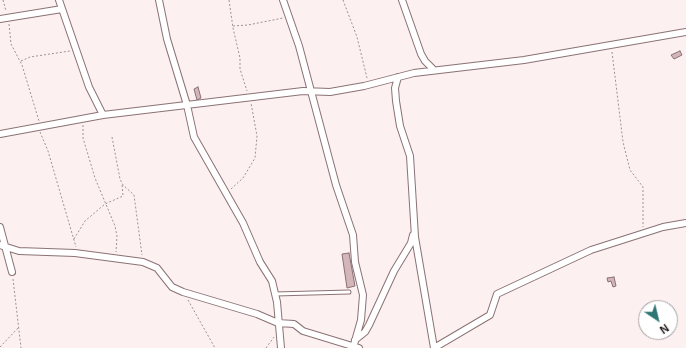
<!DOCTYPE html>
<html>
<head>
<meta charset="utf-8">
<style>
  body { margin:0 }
  #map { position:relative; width:686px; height:348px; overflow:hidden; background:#fcf0f1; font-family:Helvetica,sans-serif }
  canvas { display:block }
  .north { position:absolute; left:638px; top:300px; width:40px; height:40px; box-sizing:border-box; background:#fff; border:1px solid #a4a0a1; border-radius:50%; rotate:145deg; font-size:11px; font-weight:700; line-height:16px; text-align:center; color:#1b1213 }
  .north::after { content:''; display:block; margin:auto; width:14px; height:18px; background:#2d7673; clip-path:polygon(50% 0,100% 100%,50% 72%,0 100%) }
</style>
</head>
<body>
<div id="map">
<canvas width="686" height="348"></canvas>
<div class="north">N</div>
</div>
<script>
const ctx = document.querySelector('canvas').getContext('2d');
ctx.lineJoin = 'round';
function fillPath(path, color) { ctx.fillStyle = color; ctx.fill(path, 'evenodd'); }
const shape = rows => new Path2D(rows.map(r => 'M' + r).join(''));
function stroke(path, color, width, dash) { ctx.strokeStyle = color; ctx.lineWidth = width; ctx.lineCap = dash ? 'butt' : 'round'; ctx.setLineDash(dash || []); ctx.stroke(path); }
const building = shape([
  [680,51,682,55,674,59,671,55,680,51],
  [198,87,201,98,197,100,194,89,198,87],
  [349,253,355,286,347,288,342,254,349,253],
  [614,277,616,286,613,287,611,281,608,282,607,278,614,277]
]);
fillPath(building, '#d2b6b9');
stroke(building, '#897073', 1);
const service = shape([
  [275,294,349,292]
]);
const minor = shape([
  [59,0,89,87,103,115],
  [159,0,167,39,187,105,194,137,243,223,260,262,272,281,277,302,281,348],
  [283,0,299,46,336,185,353,235,355,262,363,295,361,320,353,348],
  [402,0,421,54,425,61,434,70],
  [0,19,62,9],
  [398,77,395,88,396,101,400,126,410,156,415,237,434,348],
  [0,134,103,115,303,91,330,92,364,86,414,73,524,60,686,32],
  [0,227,12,272],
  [0,245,19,251,75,253,143,262,157,268,172,287,183,292,257,314,278,323,294,324,303,331,359,348],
  [355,340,365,332,369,325,394,271,411,243,413,235],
  [434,348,490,315,497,294,591,250,663,227,686,223]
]);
stroke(service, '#8b7274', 5);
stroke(minor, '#8b7274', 8);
stroke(shape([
  [3,0,6,11],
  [229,0,233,28,240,58,240,69,247,91],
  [343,0,357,37,367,78],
  [9,24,11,44,22,65,39,121],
  [233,26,248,25,283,18],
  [612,52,623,142,630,170,643,187,643,227],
  [21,61,30,57,70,51],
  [83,125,83,138,95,178,115,226,117,236,116,252],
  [40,132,48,151,76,247],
  [112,137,120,179,123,185,134,195,142,255],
  [231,189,243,178,255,158,257,136,251,103],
  [74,239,85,221,105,204,123,196,122,184],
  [13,279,21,348],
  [188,300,215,348],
  [0,347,18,328],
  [266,348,274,337]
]), '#9d9293', 1, [2, 2]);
stroke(service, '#fff', 3);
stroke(minor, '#fff', 6);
</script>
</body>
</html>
